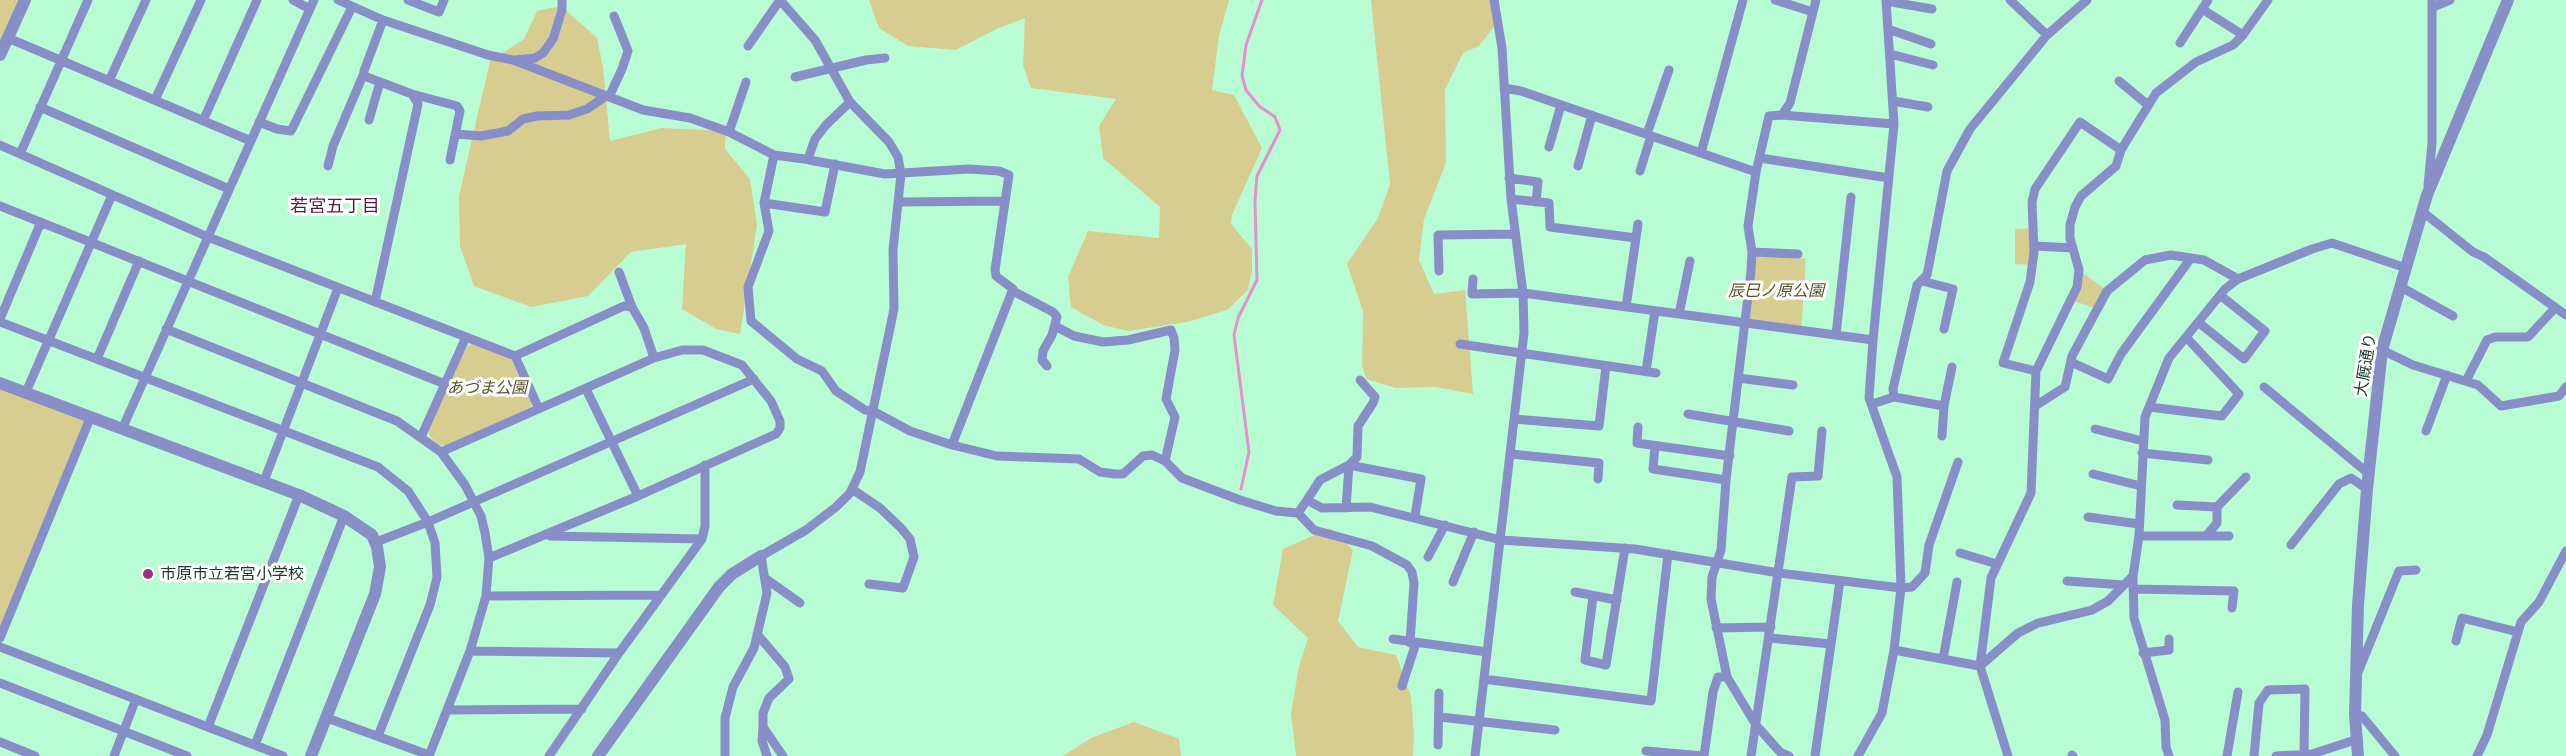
<!DOCTYPE html>
<html>
<head>
<meta charset="utf-8">
<style>
  body { margin:0 }
  canvas { display:block; background:#b8fcd4 }
</style>
</head>
<body>
<canvas width="2566" height="756"></canvas>
<script>
const ctx = document.querySelector('canvas').getContext('2d');
ctx.lineJoin = 'round';
function fillPath(path, color) { ctx.fillStyle = color; ctx.fill(path, 'evenodd'); }
const shape = rows => new Path2D(rows.map(r => 'M' + r).join(''));
function stroke(path, color, width, dash) { ctx.strokeStyle = color; ctx.lineWidth = width; ctx.lineCap = dash ? 'butt' : 'round'; ctx.setLineDash(dash || []); ctx.stroke(path); }
function drawText(font, color, halo, rows, align = 'center') {
  ctx.font = font + ' "Crimson Pro","Noto Sans JP",serif'; ctx.lineWidth = 6; ctx.setLineDash([]); ctx.textBaseline = 'middle'; ctx.strokeStyle = halo; ctx.fillStyle = color; for (const [text, x, y, turn = 0] of rows) {
    ctx.save(); ctx.translate(x, y); ctx.rotate((+turn || 0) * Math.PI / 180); ctx.textAlign = isNaN(turn) ? turn : align; if (halo) ctx.strokeText(text, 0, 0); ctx.fillText(text, 0, 0); ctx.restore();
  }
}
fillPath(shape([
  [0,0,25,0,0,54],
  [869,0,1229,0,1219,36,1212,90,1234,95,1262,148,1232,215,1231,224,1252,249,1252,271,1248,290,1227,310,1187,322,1128,331,1103,325,1071,307,1068,277,1088,231,1159,238,1160,207,1103,158,1099,126,1116,99,1031,88,1023,66,1025,18,996,29,956,50,908,46,879,28],
  [1371,0,1499,0,1496,24,1479,46,1463,53,1445,89,1446,163,1424,219,1419,260,1434,294,1465,290,1473,394,1436,387,1396,388,1366,379,1362,365,1363,311,1347,264,1378,218,1390,184],
  [561,6,597,38,603,67,610,141,662,128,726,131,725,149,750,179,757,225,740,334,716,329,682,309,686,244,631,252,588,296,531,307,474,286,460,246,459,196,490,61,524,39,537,11],
  [2033,228,2032,265,2015,264,2015,229],
  [1752,252,1806,259,1801,331,1744,323],
  [2079,270,2107,291,2097,309,2071,300],
  [472,344,511,359,532,405,530,408,445,446,438,444,430,437,428,430,467,346],
  [0,383,91,416,0,638],
  [1330,528,1353,550,1338,621,1358,647,1396,655,1411,696,1414,737,1413,756,1296,756,1296,754,1291,714,1299,666,1308,638,1273,605,1283,549],
  [1134,722,1179,739,1181,756,1063,756,1091,738]
]), '#d8cd91');
stroke(shape([
  [1241,489,1249,452,1234,335,1238,318,1257,280,1255,201,1257,176,1280,130,1275,117,1259,106,1246,90,1242,76,1246,45,1262,0]
]), '#e68fcd', 3);
stroke(shape([
  [293,0,310,9],
  [338,0,383,20,488,55,513,60,643,110,690,118,729,132,774,155,804,159,885,174,969,169,999,171,1009,175,995,270,996,276,1013,289,952,445],
  [408,0,439,12,444,0],
  [1775,0,1813,12],
  [2010,0,2047,35],
  [1886,1,1932,9],
  [2433,7,2450,0],
  [2202,9,2243,35],
  [1888,29,1931,44],
  [8,38,251,141],
  [2180,43,2208,0],
  [748,46,780,0],
  [1890,54,1933,65],
  [515,60,535,58,543,53,553,39,562,10,562,0],
  [795,77,866,60,885,58],
  [109,81,146,0],
  [2119,81,2148,105],
  [1504,88,1521,91,1756,172],
  [412,94,457,106,460,111,450,160],
  [609,97,622,69,628,51,614,16],
  [155,100,201,0],
  [1893,101,1928,107],
  [40,107,229,189],
  [1782,115,1790,103,1816,0],
  [369,120,380,82],
  [203,121,257,0],
  [259,122,277,129,291,131,352,7],
  [729,132,746,82],
  [456,134,481,136,508,131,523,119,537,116,569,115,587,109,606,96],
  [1647,134,1669,70],
  [0,145,208,237,515,356,539,409],
  [1549,147,1561,105],
  [1701,153,1743,0],
  [20,154,88,0],
  [774,155,764,203,825,212,835,164],
  [1760,158,1889,178],
  [808,159,815,139,826,125,850,102],
  [328,166,333,146,364,73],
  [1578,166,1592,115],
  [1640,171,1651,136],
  [1509,178,1538,182,1536,202],
  [2428,186,2432,143,2432,0],
  [1511,199,1549,203,1550,227,1636,238],
  [898,202,1005,201],
  [764,203,769,231,748,287,751,321,797,359,822,371,836,391,865,410,873,411,910,431,952,445,997,456,1079,459,1100,472,1115,474,1123,474,1143,456,1152,455,1165,461,1182,478,1240,500,1276,511,1298,513,1307,500,1322,508,1370,507,1501,540,1635,549,1779,573,1901,588,1912,587,1925,573,1929,545,1958,462],
  [0,206,445,384],
  [2423,212,2473,252,2484,257,2566,315],
  [2034,246,2073,248],
  [1752,252,1798,254],
  [1439,271,1438,235,1515,234],
  [619,272,632,307],
  [1473,279,1472,294,1523,293,1873,340],
  [2238,279,2312,249,2332,243,2406,268],
  [1922,281,1953,289,1944,329],
  [2401,287,2453,316],
  [1013,291,1053,312,1057,317,1052,335,1043,351,1042,360,1047,366],
  [375,302,418,104,412,94,364,76,364,71,383,20],
  [1626,307,1638,224],
  [1679,314,1690,261],
  [0,319,41,222],
  [0,322,378,467,408,491,428,522,435,543,437,577,430,605,378,736],
  [2198,322,2244,359,2265,331,2220,295],
  [1055,326,1074,336,1103,342,1128,340,1171,330,1174,338,1175,350,1166,399,1175,417,1165,461],
  [166,329,397,421,441,452,465,485,481,516,485,533,489,558,486,596,470,651,429,756],
  [1836,335,1851,197],
  [1460,344,1656,373],
  [2382,350,2413,365,2478,385,2501,406,2559,396,2566,387],
  [515,356,624,306,632,307,644,328,654,358],
  [97,359,139,261],
  [2071,362,2108,379,2121,354,2191,258],
  [1646,371,1655,311],
  [2036,371,2003,363,2030,282,2034,252,2032,202,2035,189,2080,122,2121,150],
  [1738,378,1793,385],
  [2466,381,2487,340,2495,337,2528,337,2555,308],
  [2264,387,2369,474],
  [586,389,638,496],
  [26,392,112,195],
  [1894,397,1893,389,1917,285,1927,275,1947,171,1970,129,2047,35,2087,0],
  [1872,404,1894,397,1944,406],
  [2035,406,2065,387,2072,356,2107,291,2145,260,2171,255,2204,260,2238,279,2225,289,2169,358,2145,417,2139,536,2133,576,2134,618,2165,720,2166,747,2169,756],
  [2149,407,2222,416,2239,394,2186,337],
  [1688,414,1789,431],
  [1514,419,1599,426,1606,366],
  [123,427,314,0],
  [1638,427,1637,443,1730,456],
  [2095,429,2143,441],
  [2426,431,2447,375],
  [1942,436,1944,406,1952,367],
  [421,437,466,337],
  [1655,446,1653,469,1726,480],
  [441,452,654,358,682,350,703,350,742,365,771,401,780,421,780,428,776,434,638,496,489,558],
  [2142,453,2208,460],
  [1511,454,1599,463,1598,479],
  [2093,474,2141,486],
  [264,481,338,288],
  [852,489,880,508,901,528,910,539,914,557,903,588,869,584],
  [1307,500,1320,480,1349,465,1357,457,1358,426,1373,403,1375,397,1360,380],
  [2177,505,2217,507,2246,477],
  [1346,508,1349,465,1421,479,1415,516],
  [1298,513,1314,530,1372,546,1407,565,1412,572,1414,583,1410,643],
  [2088,517,2139,524],
  [550,536,702,539],
  [2139,536,2229,536],
  [2206,536,2217,523,2217,507],
  [376,542,428,522,754,379],
  [2291,545,2339,484,2351,478,2367,489],
  [1960,553,1997,564],
  [1428,557,1445,525],
  [766,579,800,603],
  [2067,581,2124,585],
  [1453,582,1474,532],
  [2133,589,2234,591,2232,608],
  [1575,592,1617,600],
  [486,596,661,595],
  [1593,597,1585,660,1606,665,1625,548],
  [1716,628,1771,627],
  [757,634,785,667,789,679,769,698,763,713,763,727,783,756],
  [0,638,91,416],
  [1770,638,1831,644],
  [1393,639,1487,652],
  [2456,641,2462,618,2518,632],
  [0,647,283,756],
  [1894,650,1980,666],
  [470,651,619,653],
  [2143,653,2169,650,2169,639],
  [1943,659,1957,582],
  [1980,666,2018,633,2038,623,2092,610,2108,601,2133,576],
  [2359,670,2399,571,2416,570],
  [1727,677,1711,599,1712,577,1721,550,1726,480,1751,271,1752,252,1748,226,1756,172,1769,116,1782,115,1894,124],
  [1484,679,1651,701,1668,554],
  [0,683,187,756],
  [1402,686,1416,643],
  [447,710,582,709],
  [2355,715,2362,716,2395,756],
  [1440,717,1555,730],
  [327,718,429,755],
  [208,727,299,495],
  [763,727,762,741,767,756],
  [0,742,35,756],
  [255,745,344,516],
  [1438,745,1439,693],
  [1646,751,1704,756],
  [2072,755,2073,756],
  [114,756,136,699],
  [549,756,619,653,702,539,705,526,705,465],
  [725,756,725,718,733,687,754,648,767,593,761,556,806,530,836,507,850,493,860,472,894,309,893,250,901,174,898,157,889,142,850,102,815,40,780,0],
  [1475,756,1524,333,1523,293,1511,199,1502,48,1494,0],
  [1704,756,1713,692,1718,677,1727,677,1756,725,1780,752,1789,756],
  [1751,756,1792,477,1818,476,1822,431],
  [1815,756,1840,581],
  [1858,756,1882,713,1894,650,1901,588,1897,477,1869,398,1873,340,1894,124,1886,0],
  [2008,756,1980,666,1991,578,2031,493,2036,371,2077,287,2079,270,2070,238,2070,225,2075,207,2081,196,2116,166,2121,150,2156,93,2196,62,2233,45,2243,35,2268,0],
  [2227,756,2238,692],
  [2254,756,2259,703,2268,690,2305,689,2304,754],
  [2276,756,2312,754,2355,740],
  [2477,756,2487,735,2521,622,2539,602,2566,551]
]), '#888fc8', 9);
stroke(shape([
  [0,55,25,0],
  [0,383,299,495,344,516,372,535,377,547,380,567,375,594,311,756],
  [598,756,719,587,732,574,761,556],
  [2358,756,2355,715,2358,605,2367,489,2382,350,2427,195,2508,0]
]), '#888fc8', 12);
for (const [x, y, r, color] of [
  [148,574,6,"#9f2b85"]
]) { const dot = new Path2D(); dot.arc(x, y, r, 0, 2 * Math.PI); ctx.fillStyle = color; ctx.fill(dot); stroke(dot, '#fff', 2); }
drawText('italic 16px', '#5b5226', '#fff', [
  ["辰巳ノ原公園",1776,291],
  ["あづま公園",487,388]
]);
drawText('16px', '#1e3a2b', '#fff', [
  ["大厩通り",2366,365,-81]
]);
drawText('16px', '#1e3a2b', '#fff', [
  ["市原市立若宮小学校",160,574]
], 'left');
drawText('18px', '#541c46', '#fff', [
  ["若宮五丁目",335,206]
]);
</script>
</body>
</html>
